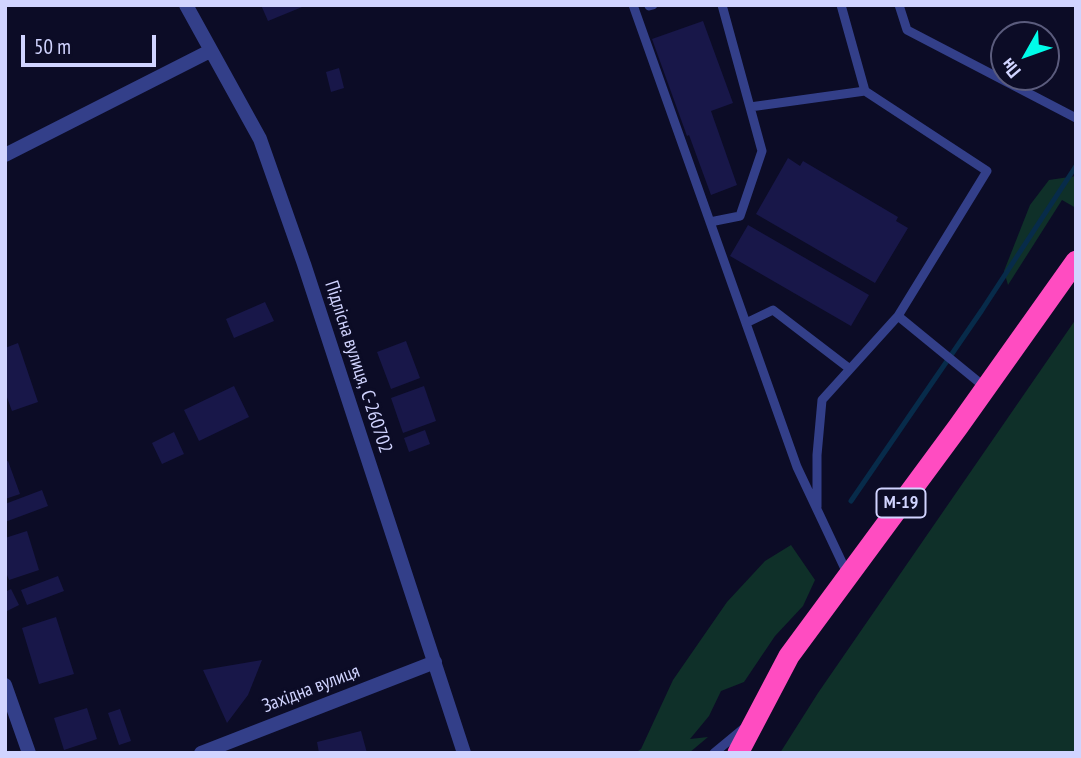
<!DOCTYPE html>
<html>
<head>
<meta charset="utf-8">
<style>
  body { margin:0 }
  #map { position:relative; width:1081px; height:758px; overflow:hidden; background:#0c0c26; font-family:"PT Sans Narrow",sans-serif }
  canvas { display:block }
  .frame { position:absolute; inset:0; border:7px solid #d1d4ff; pointer-events:none }
  .north { position:absolute; left:990px; top:21px; width:70px; height:70px; box-sizing:border-box; background:#0c0c26; border:2px solid #5b5c7d; border-radius:50%; rotate:230deg; font-size:19px; font-weight:700; line-height:28px; text-align:center; color:#d1d4ff }
  .north::after { content:''; display:block; margin:auto; width:24px; height:32px; background:#00fce9; clip-path:polygon(50% 0,100% 100%,50% 72%,0 100%) }
  .scale { position:absolute; left:21px; top:35px; width:135px; height:32px; box-sizing:border-box; border:4px solid #d1d4ff; border-top:0; padding-left:9px; font-size:21px; line-height:24px; white-space:nowrap; color:#d1d4ff; -webkit-text-stroke:5px #0c0c26; paint-order:stroke }
</style>
</head>
<body>
<div id="map">
<canvas width="1081" height="758"></canvas>
<div class="frame"></div>
<div class="north">Пн</div>
<div class="scale">50 m</div>
</div>
<script>
const ctx = document.querySelector('canvas').getContext('2d');
ctx.lineJoin = 'round';
function fillPath(path, color) { ctx.fillStyle = color; ctx.fill(path, 'evenodd'); }
const shape = rows => new Path2D(rows.map(r => 'M' + r).join(''));
function stroke(path, color, width, dash) { ctx.strokeStyle = color; ctx.lineWidth = width; ctx.lineCap = dash ? 'butt' : 'round'; ctx.setLineDash(dash || []); ctx.stroke(path); }
function drawText(font, color, halo, rows, align = 'center') {
  ctx.font = font + ' "PT Sans Narrow",sans-serif'; ctx.lineWidth = 6; ctx.setLineDash([]); ctx.textBaseline = 'middle'; ctx.strokeStyle = halo; ctx.fillStyle = color; for (const [text, x, y, turn = 0] of rows) {
    ctx.save(); ctx.translate(x, y); ctx.rotate((+turn || 0) * Math.PI / 180); ctx.textAlign = isNaN(turn) ? turn : align; if (halo) ctx.strokeText(text, 0, 0); ctx.fillText(text, 0, 0); ctx.restore();
  }
}
fillPath(shape([
  [1076,176,1076,208,1062,200,1008,285,1004,271,1030,205,1049,180],
  [1076,319,1076,753,780,753,818,693],
  [791,545,815,580,803,606,775,636,744,682,721,691,709,716,690,739,708,737,689,753,635,753,641,749,673,680,727,602,765,561]
]), '#0f3029');
stroke(shape([
  [851,501,982,310,1076,166]
]), '#072b4a', 5);
fillPath(shape([
  [261,5,307,5,268,21],
  [703,21,733,103,711,111,737,185,711,195,689,135,687,136,652,39],
  [339,68,344,88,331,92,326,72],
  [788,158,800,166,803,161,898,217,896,221,908,228,875,283,756,214],
  [748,225,869,295,851,326,730,256],
  [265,302,274,321,234,338,226,319],
  [406,341,420,378,391,389,377,352],
  [18,343,38,402,12,411,5,392,5,348],
  [234,386,249,417,199,441,184,410],
  [424,386,436,421,403,433,391,398],
  [425,430,430,444,409,452,404,438],
  [174,432,184,454,162,464,152,443],
  [8,461,20,494,5,499,5,462],
  [42,490,48,506,5,522,5,504],
  [27,531,39,570,9,580,5,570,5,538],
  [58,576,64,591,27,605,21,590],
  [11,589,19,605,5,612,5,592],
  [56,617,74,674,39,684,22,628],
  [262,660,248,695,227,723,203,670],
  [87,708,97,739,64,750,54,718],
  [120,709,131,741,119,745,108,713],
  [361,731,367,753,319,753,317,742]
]), '#181749');
stroke(shape([
  [633,5,797,467,847,573],
  [899,5,907,30,1076,118],
  [649,6,653,5],
  [750,107,865,91],
  [710,222,740,216,762,151,722,5],
  [898,316,986,388],
  [746,323,773,310,850,369],
  [817,507,817,455,822,400,898,316,987,171,865,91,841,5],
  [714,753,743,729]
]), '#333f89', 9);
stroke(shape([
  [186,5,260,139,304,264,464,753],
  [5,155,210,51],
  [5,685,29,753],
  [201,753,435,662]
]), '#333f89', 14);
stroke(shape([
  [738,753,789,656,958,427,1076,261]
]), '#ff4cc1', 21);
for (const [x, y, w] of [
  [901,503,49]
]) { const box = new Path2D(); box.roundRect(x - w / 2, y - 14.5, w, 29, 5); ctx.fillStyle = '#0c0c26'; ctx.fill(box); stroke(box, '#d1d4ff', 2); }
drawText('bold 18px', '#d1d4ff', null, [
  ["М-19",901,503]
]);
drawText('19px', '#d1d4ff', '#0c0c26', [
  ["Підлісна вулиця, С-260702",358,367,72],
  ["Західна вулиця",311,689,-21]
]);
</script>
</body>
</html>
